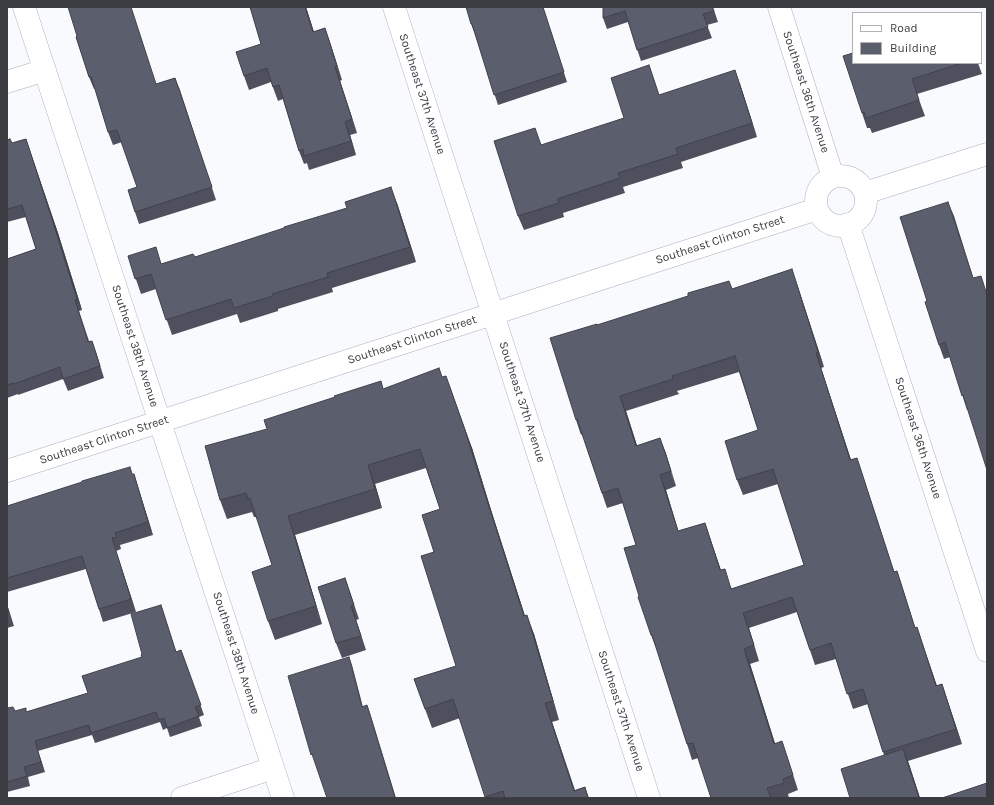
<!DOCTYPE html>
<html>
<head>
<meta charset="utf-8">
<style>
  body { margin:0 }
  #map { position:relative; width:994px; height:805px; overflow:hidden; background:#f9fafd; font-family:Karla,sans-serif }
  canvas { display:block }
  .frame { position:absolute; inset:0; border:8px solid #3b3c42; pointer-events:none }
  .legend { position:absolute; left:852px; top:12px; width:130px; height:52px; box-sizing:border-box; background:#fff; border:1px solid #b1b1b3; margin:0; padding:5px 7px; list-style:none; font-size:12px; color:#3b3c42 }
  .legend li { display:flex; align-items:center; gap:8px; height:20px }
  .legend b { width:20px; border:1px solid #b1b1b3 }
</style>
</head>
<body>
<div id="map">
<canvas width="994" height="805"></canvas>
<div class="frame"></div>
<ul class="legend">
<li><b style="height:5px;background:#fff"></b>Road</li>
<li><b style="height:11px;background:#5b5e6c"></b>Building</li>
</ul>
</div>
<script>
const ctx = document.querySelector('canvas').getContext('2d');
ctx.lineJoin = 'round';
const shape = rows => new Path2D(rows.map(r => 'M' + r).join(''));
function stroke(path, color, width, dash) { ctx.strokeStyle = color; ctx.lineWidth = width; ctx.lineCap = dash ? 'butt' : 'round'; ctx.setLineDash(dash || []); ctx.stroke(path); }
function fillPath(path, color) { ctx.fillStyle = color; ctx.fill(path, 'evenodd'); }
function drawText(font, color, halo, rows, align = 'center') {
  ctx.font = font + ' Karla,sans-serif'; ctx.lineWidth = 4; ctx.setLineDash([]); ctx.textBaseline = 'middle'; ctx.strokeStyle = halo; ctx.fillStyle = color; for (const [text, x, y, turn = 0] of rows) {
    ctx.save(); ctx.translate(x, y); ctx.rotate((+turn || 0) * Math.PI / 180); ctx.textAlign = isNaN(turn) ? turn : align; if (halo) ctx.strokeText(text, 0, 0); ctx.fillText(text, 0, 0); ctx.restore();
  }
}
const minor = shape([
  [24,7,283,798],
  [394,7,649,798],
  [779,7,833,177],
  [7,82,45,70],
  '816 201a25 25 0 1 1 50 0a25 25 0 1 1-50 0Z',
  [865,193,987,154],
  [848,224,987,651],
  [7,471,817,209],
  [182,798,273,768]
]);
stroke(minor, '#acb0bf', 23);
stroke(minor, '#fff', 22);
fillPath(shape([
  [250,7,306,7,314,32,325,28,342,80,340,81,357,133,350,135,356,155,309,170,307,163,304,164,299,151,283,99,278,101,271,82,249,90,244,76,261,44],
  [543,7,567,82,498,105,475,34,471,24],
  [603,7,713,7,718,22,707,25,712,38,641,61,628,22,607,29,603,18],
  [76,37,157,84,175,78,216,200,139,224,135,212,137,187,122,142,113,145,108,132,95,89,94,89,89,77],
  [853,63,978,63,982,74,917,94,925,116,872,133,870,128,867,128,862,113],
  [649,65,659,95,740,84,757,137,681,162,683,168,623,187,625,193,563,213,564,217,524,230,518,216,624,118],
  [26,139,58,233,82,310,79,311,89,341,92,341,104,378,68,391,63,379,18,395,18,394,7,398,7,259,36,249,26,217,7,222,7,140,12,143],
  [397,203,416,262,332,288,333,292,278,309,278,311,240,323,237,314,172,335,156,289,141,294,128,256,162,264,195,257],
  [954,216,968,410,967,410,950,357,944,359,939,345,927,301],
  [797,284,824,367,821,368,851,460,857,458,894,572,897,571,915,628,917,627,922,642,937,686,942,684,962,744,908,761,920,798,850,798,884,755,868,704,853,709,836,659,815,665,797,612,749,628,759,661,750,664,775,744,787,756,798,790,788,794,789,798,711,798,698,758,692,760,687,744,657,650,651,635,639,596,636,545,623,503,607,508,582,434,581,435,576,420,598,325,732,289],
  [739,372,758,430,737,480,743,495,778,484,804,565,732,589,721,570,705,523,678,531,666,490,676,486,660,438,637,446,626,411,679,394,677,391],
  [443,377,472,448,492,513,525,616,534,634,559,720,552,722,575,790,585,787,589,798,486,798,460,718,432,728,414,679,456,666,434,552,440,509,426,468,375,484,382,508,295,535,322,624,275,640,268,621,272,565,257,517,254,517,252,512,227,519,220,500,267,429,383,389],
  [134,474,138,487,153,535,120,545,121,549,116,551,136,612,103,622,86,569,7,592,7,506],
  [345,578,359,619,356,620,366,650,342,658,336,643],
  [7,604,14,626,7,628],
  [161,605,176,652,181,650,204,715,199,717,202,726,170,737,167,728,163,730,160,722,95,743,92,735,38,751,45,772,28,777,30,786,7,792,7,708,15,711,27,712,88,693,142,657]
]), '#4e515d');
fillPath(shape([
  [305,7,306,7,318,45,313,32],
  [325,28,330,42,342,80,337,66],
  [335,67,340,81,357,133,352,119],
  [735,70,740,84,757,137,752,123],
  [175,78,180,90,216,200,212,187],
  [345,122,350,135,356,155,351,141],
  [26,139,58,233,82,310,77,299],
  [391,187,397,203,416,262,410,247],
  [948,202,954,216,978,293,973,278],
  [792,269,797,284,824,367,818,352],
  [92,341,96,352,104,378,100,366],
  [816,353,821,368,856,475,850,460],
  [446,376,472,448,492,513,531,635,524,616],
  [620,396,626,411,642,461,636,446],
  [660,438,666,453,676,486],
  [857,458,862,473,899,587,894,572],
  [368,465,375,484,382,508,375,489],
  [134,474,138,487,153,535,148,522],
  [660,475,666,490,683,546,678,531],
  [288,516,295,535,322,624,316,606],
  [705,523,726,586,720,570],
  [112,538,116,551,136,612,131,599],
  [897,571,902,586,920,643,915,628],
  [351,606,356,620,366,650,361,636],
  [743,613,749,628,759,661,754,645],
  [527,615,534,634,559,720,553,701],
  [917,627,922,642,942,701,936,686],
  [744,649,750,664,780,759,774,744],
  [349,657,352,665,365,715,362,707],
  [942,684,962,744,956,729],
  [545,703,552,722,577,798],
  [367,705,370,713,396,798,395,798],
  [35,741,38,751,45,772,41,762],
  [903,749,909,764,920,798,919,798]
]), '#40424c');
const building = shape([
  [68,7,131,7,156,84,175,78,212,187,135,212,128,190,137,187,117,130,108,132,91,76,89,77,76,37,77,36,68,7],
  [250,7,305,7,313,32,325,28,337,66,335,67,352,119,345,122,351,141,304,156,303,149,299,151,279,85,273,87,267,68,244,76,236,52,261,44,250,7],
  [466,7,543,7,564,72,494,95,472,24,471,24,466,7],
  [603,7,712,7,714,11,703,14,708,27,637,50,625,11,603,18,603,7],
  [853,53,853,63,962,63,912,79,919,100,866,118,864,112,862,113,843,56,853,53],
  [649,65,659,95,735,70,752,123,676,148,678,154,618,173,620,178,557,199,559,203,518,216,494,141,535,128,541,145,624,118,611,78,649,65],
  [10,139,12,143,26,139,53,222,77,299,75,300,88,342,92,341,100,366,63,379,60,367,14,384,13,383,7,385,7,259,36,249,22,205,7,209,7,140,10,139],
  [391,187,410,247,327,273,328,277,272,294,273,296,234,308,231,299,166,320,151,274,135,279,128,256,156,247,161,264,193,254,195,257,284,228,284,227,347,208,345,202,391,187],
  [948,202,973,278,981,276,987,295,987,470,963,395,962,396,945,342,939,345,925,302,927,301,900,217,948,202],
  [792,269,818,352,816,353,850,460,857,458,894,572,897,571,915,628,917,627,936,686,942,684,956,729,883,752,863,689,847,694,831,643,810,650,792,597,743,613,754,645,744,649,774,744,782,741,793,775,783,779,784,783,767,788,771,798,711,798,693,743,687,744,652,635,651,635,638,597,639,596,624,548,636,545,618,488,602,493,577,419,576,420,550,338,597,324,597,325,688,296,688,293,729,281,732,289,792,269],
  [735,356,758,430,725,441,737,480,773,469,804,565,731,589,725,569,720,570,705,523,678,531,660,475,671,471,660,438,636,446,620,396,673,379,672,376,735,356],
  [439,368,442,377,446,376,465,430,485,494,524,616,527,615,553,701,545,703,574,791,585,787,588,798,505,798,503,791,485,797,453,699,425,709,414,679,456,666,421,556,434,552,422,515,440,509,420,449,368,465,375,489,288,516,316,606,268,621,252,572,272,565,250,498,248,499,246,493,220,500,205,446,267,429,264,420,335,397,334,396,381,381,383,389,439,368],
  [130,467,132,474,134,474,148,522,115,533,117,537,112,538,131,599,99,609,82,556,7,578,7,506,82,482,82,481,130,467],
  [345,578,354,605,351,606,361,636,336,643,318,587,345,578],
  [161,605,176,652,181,650,201,705,195,707,199,716,167,728,164,718,159,720,156,712,91,733,89,725,35,741,41,762,24,767,27,776,7,782,7,708,13,707,15,711,26,708,26,712,88,693,82,676,142,657,141,655,142,654,131,614,161,605],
  [7,606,9,613,7,614,7,606],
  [349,657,362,707,367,705,395,798,327,798,312,754,311,755,288,676,349,657],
  [903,749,919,798,850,798,841,769,903,749],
  [987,783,987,798,942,798,987,783]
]);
fillPath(building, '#5b5e6c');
stroke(building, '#40424c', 1);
drawText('12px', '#3b3c42', '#fff', [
  ["Southeast 36th Avenue",806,92,72],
  ["Southeast 37th Avenue",422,94,72],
  ["Southeast Clinton Street",720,240,-18],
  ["Southeast Clinton Street",412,340,-18],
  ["Southeast 38th Avenue",135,346,72],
  ["Southeast 37th Avenue",522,402,72],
  ["Southeast 36th Avenue",918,438,72],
  ["Southeast Clinton Street",104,440,-18],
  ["Southeast 38th Avenue",236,653,72],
  ["Southeast 37th Avenue",621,711,72]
]);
</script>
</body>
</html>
